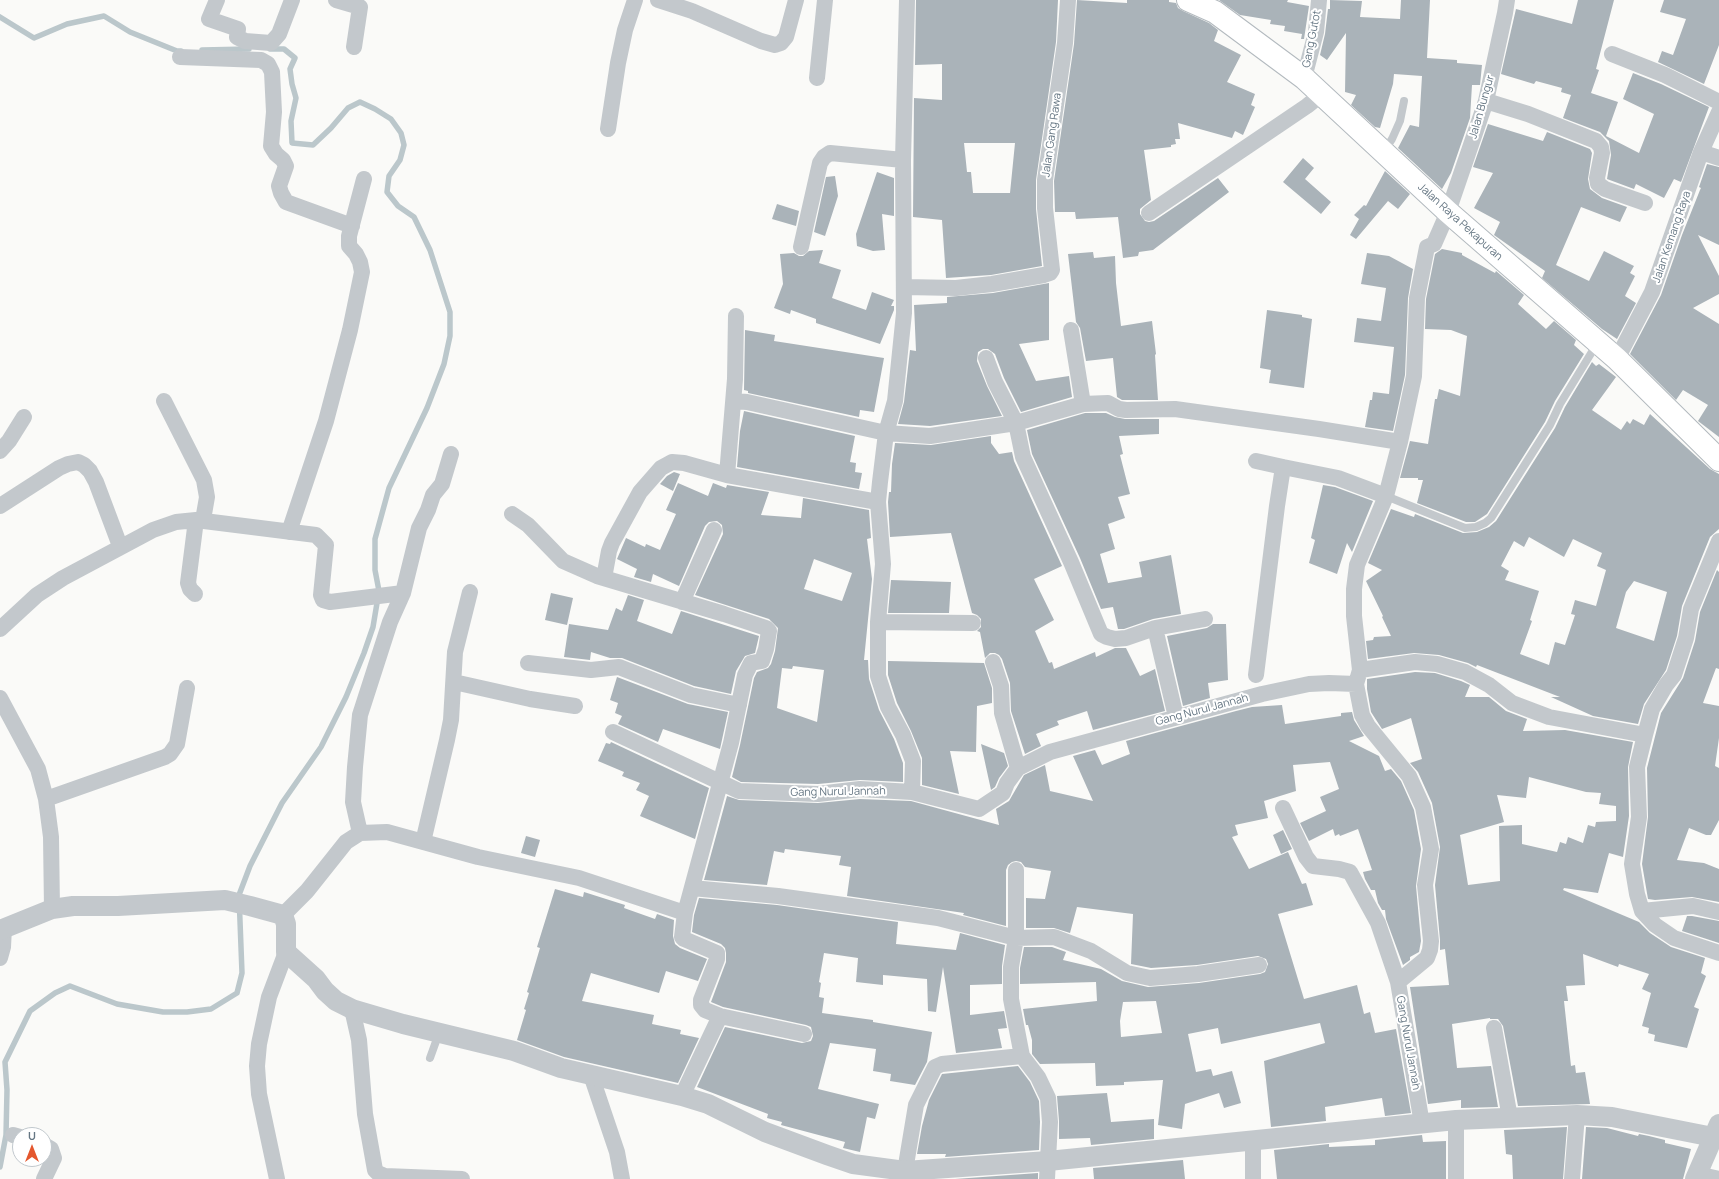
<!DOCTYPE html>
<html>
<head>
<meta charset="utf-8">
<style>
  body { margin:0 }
  #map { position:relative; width:1719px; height:1179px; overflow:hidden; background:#fafaf8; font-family:Manrope,sans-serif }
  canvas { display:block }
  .north { position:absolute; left:12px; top:1127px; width:40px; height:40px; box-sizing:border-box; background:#fff; border:1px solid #c1c8cd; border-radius:50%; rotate:0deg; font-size:11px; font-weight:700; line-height:16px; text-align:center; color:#657683 }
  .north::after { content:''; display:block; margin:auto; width:14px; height:18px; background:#e4572e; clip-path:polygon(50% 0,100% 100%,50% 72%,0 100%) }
</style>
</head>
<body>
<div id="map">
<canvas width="1719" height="1179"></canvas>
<div class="north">U</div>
</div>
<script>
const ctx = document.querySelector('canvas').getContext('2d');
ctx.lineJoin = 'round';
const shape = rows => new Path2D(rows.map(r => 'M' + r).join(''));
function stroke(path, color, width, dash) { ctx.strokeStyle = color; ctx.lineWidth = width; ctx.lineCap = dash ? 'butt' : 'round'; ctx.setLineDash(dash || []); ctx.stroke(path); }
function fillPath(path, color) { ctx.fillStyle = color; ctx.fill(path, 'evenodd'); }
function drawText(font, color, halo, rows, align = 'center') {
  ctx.font = font + ' Manrope,sans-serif'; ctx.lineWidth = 4; ctx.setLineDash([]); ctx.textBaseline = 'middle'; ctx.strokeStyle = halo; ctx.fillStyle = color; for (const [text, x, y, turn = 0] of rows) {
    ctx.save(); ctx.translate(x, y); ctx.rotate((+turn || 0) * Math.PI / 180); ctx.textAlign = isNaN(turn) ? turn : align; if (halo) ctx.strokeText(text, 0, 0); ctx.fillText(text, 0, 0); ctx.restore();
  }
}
stroke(shape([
  [0,17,34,38,67,24,104,16,130,32,177,51,181,51],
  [202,50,249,49],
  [0,1167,6,1135,7,1090,5,1062,30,1011,55,993,70,986,117,1004,163,1012,187,1012,211,1009,237,993,242,973,239,895,250,866,282,803,321,747,346,697,364,653,373,627,379,591,375,570,375,539,389,488,427,408,444,364,450,336,450,312,430,250,414,217,398,206,387,192,389,176,400,160,404,145,401,133,391,119,375,109,360,102,348,108,331,128,313,145,292,143,291,121,296,98,292,84,290,69,295,58,284,49,270,49]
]), '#bbc7cb', 5.5);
fillPath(shape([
  [916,0,1058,0,1056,42,1036,180,1036,209,1042,266,991,275,946,278,942,220,913,217,914,98,942,100,942,64,915,65],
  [964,143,1015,143,1010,193,973,193,971,172,967,172],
  [1077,0,1127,3,1127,0,1169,0,1169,2,1176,3,1178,8,1183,11,1209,23,1218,30,1214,41,1241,55,1227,82,1255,94,1251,105,1255,107,1243,135,1235,131,1232,138,1178,123,1180,139,1175,139,1176,144,1171,145,1171,147,1144,150,1151,200,1140,209,1140,214,1145,221,1149,222,1154,221,1218,178,1229,192,1153,250,1139,252,1138,256,1123,258,1118,217,1076,219,1075,212,1055,212,1054,181,1074,44],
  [1219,0,1288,0,1287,2,1309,6,1304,39,1301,39,1302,34,1284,31,1285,26,1270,24,1271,20,1240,15],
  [1330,0,1362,1,1360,17,1400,19,1401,0,1430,0,1427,58,1457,60,1457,63,1482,65,1480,85,1472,85,1470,118,1451,173,1442,189,1398,148,1410,125,1419,127,1422,76,1394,74,1393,84,1380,128,1375,127,1351,105,1356,95,1345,92,1346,33,1327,60,1320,55,1325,34,1328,9,1330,9],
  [1578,0,1614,0,1596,69,1599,70,1591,93,1618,102,1606,136,1639,153,1654,114,1623,99,1633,73,1661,84,1709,107,1681,182,1674,179,1664,198,1636,184,1634,189,1607,179,1611,155,1609,141,1600,132,1563,118,1571,95,1561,92,1562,88,1536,81,1534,84,1501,74,1516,9,1572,24],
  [1664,0,1719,0,1719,45,1704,84,1658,62,1662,51,1673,55,1686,19,1660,12],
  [1488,124,1543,141,1547,132,1590,149,1592,153,1588,179,1590,189,1602,198,1627,207,1620,222,1581,207,1556,265,1589,281,1604,251,1634,266,1630,273,1635,276,1625,296,1636,303,1617,339,1602,329,1542,278,1545,271,1494,235,1500,222,1474,208,1493,173,1473,167],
  [1303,158,1314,168,1305,179,1331,202,1321,214,1283,182],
  [1707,164,1719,167,1719,245,1698,235,1719,276,1719,294,1693,308,1719,324,1719,437,1698,421,1708,405,1683,390,1676,400,1630,354,1661,295,1682,235,1700,190,1701,188,1699,187],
  [1385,171,1410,194,1398,209,1388,201,1356,239,1350,235,1359,219,1354,215,1364,205,1366,206],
  [877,172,894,178,894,216,882,214,885,250,873,251,857,246,856,234],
  [835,176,838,196,825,236,814,232,826,177],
  [777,204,799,211,796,226,772,219],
  [1442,249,1462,253,1462,255,1495,273,1496,271,1524,295,1518,304,1546,329,1554,321,1576,340,1574,345,1584,354,1555,401,1545,422,1487,514,1475,522,1466,522,1417,503,1423,480,1418,480,1418,478,1400,478,1410,441,1428,444,1435,399,1437,399,1439,389,1460,396,1467,336,1451,330,1425,329,1426,299,1435,254],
  [823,250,819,263,841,270,832,298,866,310,872,292,894,300,891,306,894,306,894,310,880,344,816,323,816,319,791,310,790,314,774,308,783,284,780,254,794,253,799,256,803,256,809,251],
  [1093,252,1094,258,1115,256,1116,283,1121,326,1152,321,1156,354,1155,355,1158,400,1122,400,1117,397,1113,358,1086,361,1080,328,1076,322,1068,254],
  [1367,253,1389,256,1413,269,1408,298,1405,375,1393,431,1365,427,1370,400,1372,400,1373,392,1389,394,1394,347,1354,342,1357,318,1381,321,1386,288,1361,284],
  [1049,283,1049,340,1019,344,1036,381,1069,376,1072,397,1021,412,1004,378,995,354,988,349,983,349,978,352,977,361,987,386,1002,416,930,426,898,424,904,402,910,350,916,351,914,305,947,303,947,297,993,293],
  [1267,310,1302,315,1302,317,1312,319,1304,388,1269,383,1271,370,1260,368],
  [745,330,775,335,774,341,884,358,874,412,860,410,859,417,748,393,748,391,744,390],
  [1592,362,1596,366,1599,364,1616,377,1592,410,1621,430,1627,421,1630,424,1633,419,1644,425,1650,414,1710,469,1719,474,1719,529,1710,537,1682,606,1677,636,1666,670,1644,704,1638,724,1593,716,1551,697,1560,697,1477,665,1476,667,1468,663,1439,655,1414,653,1368,659,1366,641,1373,640,1374,637,1391,636,1382,617,1383,616,1366,581,1382,570,1368,563,1391,509,1414,517,1415,514,1463,533,1477,532,1489,527,1496,521,1555,428,1565,407],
  [1529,537,1564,557,1573,539,1602,553,1597,566,1606,570,1596,606,1575,600,1571,614,1575,615,1565,645,1555,642,1549,665,1520,654,1532,621,1530,620,1539,591,1505,580,1509,571,1501,566,1514,541,1524,547],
  [1634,581,1667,592,1654,641,1616,628,1626,592],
  [744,411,855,436,850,462,856,463,855,472,862,473,859,489,737,467,740,431],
  [1085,413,1106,413,1115,417,1125,419,1159,419,1159,434,1119,436,1123,454,1120,455,1130,494,1118,497,1125,518,1108,524,1115,549,1100,554,1108,583,1142,577,1139,562,1171,555,1181,614,1153,619,1124,629,1118,629,1113,607,1101,609,1080,558,1032,454,1027,430],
  [991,436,991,443,999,454,1012,452,1014,461,1062,566,1034,579,1054,620,1035,631,1049,663,1052,662,1054,669,1095,652,1096,657,1115,648,1126,648,1140,676,1155,669,1165,711,1093,730,1087,711,1057,721,1059,725,1036,734,1041,746,1025,754,1011,711,1010,683,1002,659,999,655,995,653,990,653,985,658,980,632,977,631,981,627,981,619,977,615,972,613,951,533,890,537,888,502,889,492,891,492,892,464,895,443,931,445],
  [674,472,680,474,673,491,660,484,667,476],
  [678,483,708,496,713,483,726,488,727,485,769,492,761,515,801,518,803,498,869,510,871,538,867,539,872,579,864,660,868,660,869,679,879,710,894,739,903,763,903,782,860,780,818,784,741,782,732,777,740,745,754,678,757,672,768,668,771,664,775,651,778,628,769,619,695,595,723,534,722,525,717,521,709,522,705,526,679,586,653,574,651,582,634,577,637,569,617,559,626,538,645,547,646,544,660,550,676,514,666,510],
  [814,559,852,573,842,601,804,589],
  [793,666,824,670,817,722,777,708,782,668,792,669],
  [1323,485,1335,487,1373,501,1352,552,1347,543,1337,574,1309,563,1315,540,1311,538],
  [1717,570,1719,572,1719,669,1716,668,1703,703,1719,706,1719,738,1715,766,1719,768,1719,820,1711,835,1706,835,1689,828,1677,860,1704,863,1719,869,1719,902,1692,897,1655,900,1648,899,1642,864,1648,817,1647,768,1661,713,1683,678,1695,641,1700,612],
  [891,580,951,582,949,613,888,613],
  [551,593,573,598,567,625,545,620],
  [628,595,644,600,637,621,672,634,681,611,759,636,755,653,745,656,736,671,731,694,694,686,622,658,610,658,591,652,590,660,564,657,569,624,608,630,616,608,622,611],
  [1213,624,1226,624,1228,680,1208,683,1210,698,1183,706,1167,636,1207,628],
  [888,661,984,663,992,688,992,703,977,706,976,752,950,751,959,794,922,785,922,758,911,731,897,703,888,675],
  [1415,672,1435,673,1461,681,1470,685,1465,697,1489,697,1506,711,1527,719,1523,731,1565,730,1633,742,1628,767,1629,816,1623,857,1609,853,1598,893,1564,888,1563,890,1639,922,1650,933,1671,947,1705,958,1701,973,1706,976,1694,1007,1699,1009,1687,1048,1654,1041,1655,1035,1648,1033,1649,1028,1642,1026,1651,993,1642,989,1649,974,1619,964,1618,967,1583,954,1585,985,1566,986,1568,1001,1564,1001,1571,1066,1575,1065,1576,1073,1585,1072,1590,1104,1518,1106,1503,1026,1498,1019,1490,1019,1490,1018,1452,1024,1457,1068,1491,1066,1498,1107,1461,1108,1461,1100,1428,1104,1410,987,1449,985,1445,949,1440,950,1440,940,1435,885,1440,847,1432,803,1418,772,1410,763,1422,759,1411,718,1382,729,1371,712,1367,689,1367,679],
  [1529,777,1586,792,1601,793,1599,804,1616,806,1616,821,1596,822,1595,827,1588,825,1583,843,1568,837,1566,844,1560,842,1557,852,1522,844,1522,825,1499,826,1500,881,1468,885,1460,835,1504,822,1497,795,1526,798],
  [617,677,688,704,728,712,720,749,663,729,658,742,618,724,622,716,615,713,618,703,610,700],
  [1282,705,1285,724,1341,716,1341,713,1352,712,1354,720,1364,736,1349,741,1379,756,1385,771,1391,769,1401,781,1414,810,1421,849,1416,886,1421,941,1419,952,1410,957,1410,960,1403,965,1386,919,1385,910,1382,910,1378,903,1375,890,1371,890,1365,879,1363,872,1372,870,1358,829,1340,836,1339,834,1335,836,1333,829,1309,841,1300,823,1326,811,1320,797,1339,789,1330,762,1293,765,1296,791,1264,801,1268,818,1235,825,1238,835,1232,837,1249,869,1288,852,1302,884,1306,883,1313,905,1278,914,1304,999,1357,985,1364,1014,1370,1012,1375,1033,1396,1029,1411,1113,1385,1116,1382,1098,1325,1107,1326,1121,1271,1127,1264,1061,1325,1043,1320,1023,1221,1044,1218,1028,1188,1034,1196,1072,1211,1069,1213,1076,1232,1071,1241,1103,1224,1108,1219,1093,1185,1104,1182,1129,1158,1125,1163,1080,1124,1082,1124,1085,1096,1086,1095,1063,1040,1064,1032,1054,1032,1040,1028,1025,1026,1025,1023,1009,1097,1001,1096,982,1020,984,1020,968,1024,947,1052,947,1066,952,1063,960,1101,969,1122,981,1148,987,1199,983,1260,974,1265,972,1268,964,1266,959,1258,956,1197,965,1151,968,1131,964,1133,914,1077,907,1070,933,1054,928,1026,928,1026,898,1045,899,1051,871,1025,867,1021,862,1016,861,1012,862,1008,865,1006,870,1006,926,963,915,964,913,847,896,851,867,839,865,841,856,785,849,784,853,774,851,767,885,704,880,727,796,739,800,818,803,860,799,911,801,999,825,996,809,1009,801,1024,775,1045,765,1050,791,1093,801,1073,756,1095,750,1102,765,1130,754,1126,741,1236,711,1252,707],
  [1156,1001,1162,1033,1121,1037,1120,1021,1123,1002],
  [611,742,709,788,695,839,640,816,649,796,636,790,640,783,622,776,624,772,598,761,606,743,610,744],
  [981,744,1004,753,1008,766,999,778,995,787,991,790],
  [1283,830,1292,849,1281,854,1273,835],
  [526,836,540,840,535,857,521,853],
  [555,889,583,897,584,892,625,905,624,908,655,919,657,914,674,920,673,936,675,944,680,948,707,959,698,981,666,971,659,993,591,973,582,1001,654,1015,652,1024,681,1030,680,1034,699,1038,678,1083,564,1057,517,1040,526,1010,524,1009,529,993,527,992,540,948,537,947],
  [699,898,777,905,898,922,896,944,956,950,960,933,1005,945,1002,966,1002,984,970,985,970,1015,1004,1011,1007,1028,998,1029,1002,1048,956,1053,943,967,936,1012,928,1011,927,979,883,975,883,985,856,982,858,958,824,953,819,982,821,983,819,997,824,998,822,1013,873,1020,873,1022,932,1032,927,1062,915,1085,890,1081,891,1074,873,1071,876,1049,830,1043,818,1089,879,1104,875,1119,867,1117,860,1152,843,1148,845,1142,781,1125,782,1122,767,1118,768,1114,697,1087,725,1027,802,1043,811,1041,813,1036,811,1027,806,1025,723,1007,711,1002,726,962,726,953,725,948,721,944,692,932,694,915],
  [1687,916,1692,916,1719,921,1719,943,1682,931],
  [1018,1066,1030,1082,1039,1101,1040,1122,1039,1150,945,1157,946,1154,917,1154,922,1126,929,1100,942,1074],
  [1107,1093,1111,1122,1154,1119,1154,1139,1091,1145,1090,1138,1059,1139,1059,1121,1057,1096],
  [1567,1127,1563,1179,1513,1179,1512,1155,1506,1154,1504,1130],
  [1586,1127,1607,1128,1638,1136,1639,1134,1649,1136,1665,1140,1665,1143,1691,1149,1683,1179,1582,1179],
  [1422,1135,1423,1142,1446,1141,1446,1179,1277,1179,1274,1150,1329,1144,1329,1147,1375,1145,1375,1140],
  [1183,1160,1185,1179,1094,1179,1093,1168],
  [1038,1173,1038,1179,955,1179]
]), '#aab3b9');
const secondary = shape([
  [1188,0,1215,12,1304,78,1448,212,1617,359,1719,460]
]);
stroke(secondary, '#b3babf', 24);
stroke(shape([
  [1384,151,1392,139,1400,121,1404,101],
  [1386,496,1465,528,1476,527,1485,523,1491,518,1550,425,1560,404,1598,342],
  [430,1058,439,1033]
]), '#c3c8cc', 8);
stroke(shape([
  [217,0,209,19,238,29,237,37,245,41,271,43,279,34,292,0],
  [336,0,360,7,354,47],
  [658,0,692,11,761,41,775,45,781,43,786,37,796,0],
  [907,0,903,160,904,313,895,401,886,433,880,482,878,502,883,564,878,622,878,676,888,707,903,735,913,761,912,792],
  [1612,54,1665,75,1719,102],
  [180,57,261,60,268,64,272,72,274,112,271,146,276,154,283,160,286,166,279,186,281,193,286,202,352,226],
  [817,78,825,0],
  [1304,78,1316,32,1319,0],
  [1486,101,1528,114,1596,141,1601,147,1602,153,1597,178,1598,184,1605,189,1645,203],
  [608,129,618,63,625,30,635,0],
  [1701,152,1719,158],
  [1149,213,1307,106,1322,94],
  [801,247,820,163,824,157,830,153,903,160],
  [905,287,956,288,992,284,1044,275,1050,273,1052,270,1045,208,1045,180,1065,43,1068,0],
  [1071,330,1083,404],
  [986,358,995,382,1016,423,1023,457,1071,562,1101,634,1107,637,1115,639,1126,638,1155,628,1176,717],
  [1617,359,1652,292,1701,152,1719,112],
  [164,401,204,480,207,497,203,520],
  [734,401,747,402,886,433,930,436,1016,423,1083,404,1108,403,1119,409,1126,410,1175,409,1319,429,1400,442],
  [0,451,9,441,24,417],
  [1256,461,1283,467],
  [727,475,735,379,736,316],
  [0,506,59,468,68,464,78,462,84,465,90,471,96,482,120,546],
  [512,514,528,525,563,561,597,576,724,614,766,628,769,631,766,649,762,661,751,663,745,675,731,743,685,913,682,937,684,939,717,953,717,959,701,1000,701,1005,705,1010,720,1016,804,1034],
  [289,532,326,421,350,330,362,272,360,262,356,254,349,246,349,236,364,179],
  [1719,541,1691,609,1686,638,1674,675,1666,685,1652,709,1645,735,1637,767,1639,817,1632,864,1637,894,1642,911,1655,925,1674,938,1719,953],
  [604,578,609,551,612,543,640,492,661,468,672,462,684,463,727,475,878,502],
  [195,594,190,589,188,583,196,520],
  [682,602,714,530],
  [878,622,973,623],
  [1155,628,1205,619],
  [0,629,37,595,63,578,153,530,176,522,196,520,316,535,326,545,321,595,323,600,330,602,403,593],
  [993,662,1001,686,1002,713,1018,768],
  [528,663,591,670,619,667,691,695,739,705],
  [1360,670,1415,662,1437,664,1465,672,1489,685,1512,703,1549,717,1645,735],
  [1256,675,1277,506,1283,467,1338,478,1386,496],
  [454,682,530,699,575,706],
  [1356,684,1360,670,1354,616,1354,589,1357,565,1386,496,1400,442,1414,376,1417,298,1427,247,1434,244,1448,212,1486,101,1505,13,1507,0],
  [0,698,38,769,46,799,51,837,52,909],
  [613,732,739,791,818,794,860,789,912,792,979,809,1003,793,1007,783,1018,768,1050,752,1262,694,1309,684,1329,683,1356,684,1362,715,1368,726,1409,776,1423,807,1431,849,1425,885,1431,941,1430,950,1427,958,1398,982,1422,1124],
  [46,799,165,757,170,754,177,744,187,688],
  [1283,808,1306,857,1313,866,1339,869,1350,872,1378,923,1398,982],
  [360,833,353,802,355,767,360,715,390,622,403,593,419,528,428,510,433,495,442,484,451,454],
  [423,842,447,740,451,720,455,652,470,592],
  [1016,870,1016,938,1054,937,1091,951,1127,973,1150,978,1198,974,1259,965],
  [692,888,778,896,938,918,1016,938,1011,967,1011,999,1022,1056,1038,1077,1048,1098,1050,1122,1047,1179],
  [1642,911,1693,906,1719,912],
  [283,915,307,891,346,842,360,833,387,832,478,857,579,878,685,913],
  [0,958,3,947,4,928],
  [352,1009,359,1040,365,1114,375,1170,378,1173,385,1176,462,1179],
  [1494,1028,1510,1118],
  [591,1075,617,1152,622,1179],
  [682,1096,720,1016],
  [13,1135,20,1137],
  [1253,1141,1253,1179],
  [44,1145,51,1149,54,1158,44,1179],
  [905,1171,916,1105,935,1067,942,1064,1022,1056],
  [1697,1174,1719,1179],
  [277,1179,259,1094,257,1066,259,1044,269,997,286,952],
  [1456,1179,1456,1120],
  [1572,1179,1577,1115]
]), '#c3c8cc', 16);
stroke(shape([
  [0,930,52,909,73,906,118,906,225,900,250,906,283,915,286,924,286,952,316,979,325,991,336,1001,352,1009,403,1024,514,1051,561,1068,682,1096,708,1104,765,1132,827,1155,853,1164,905,1171,1048,1161,1456,1120,1577,1115,1612,1117,1713,1137],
  [1695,1179,1719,1124]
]), '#c3c8cc', 20);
stroke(secondary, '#fff', 22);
drawText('11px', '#657683', '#fff', [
  ["Gang Gutot",1312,39,-79],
  ["Jalan Bungur",1482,107,-74],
  ["Jalan Gang Rawa",1052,135,-82],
  ["Jalan Raya Pekapuran",1460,222,42],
  ["Jalan Kemang Raya",1672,237,-71],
  ["Gang Nurul Jannah",1202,710,-15],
  ["Gang Nurul Jannah",838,792,-1],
  ["Gang Nurul Jannah",1408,1043,80]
]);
</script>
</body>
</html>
